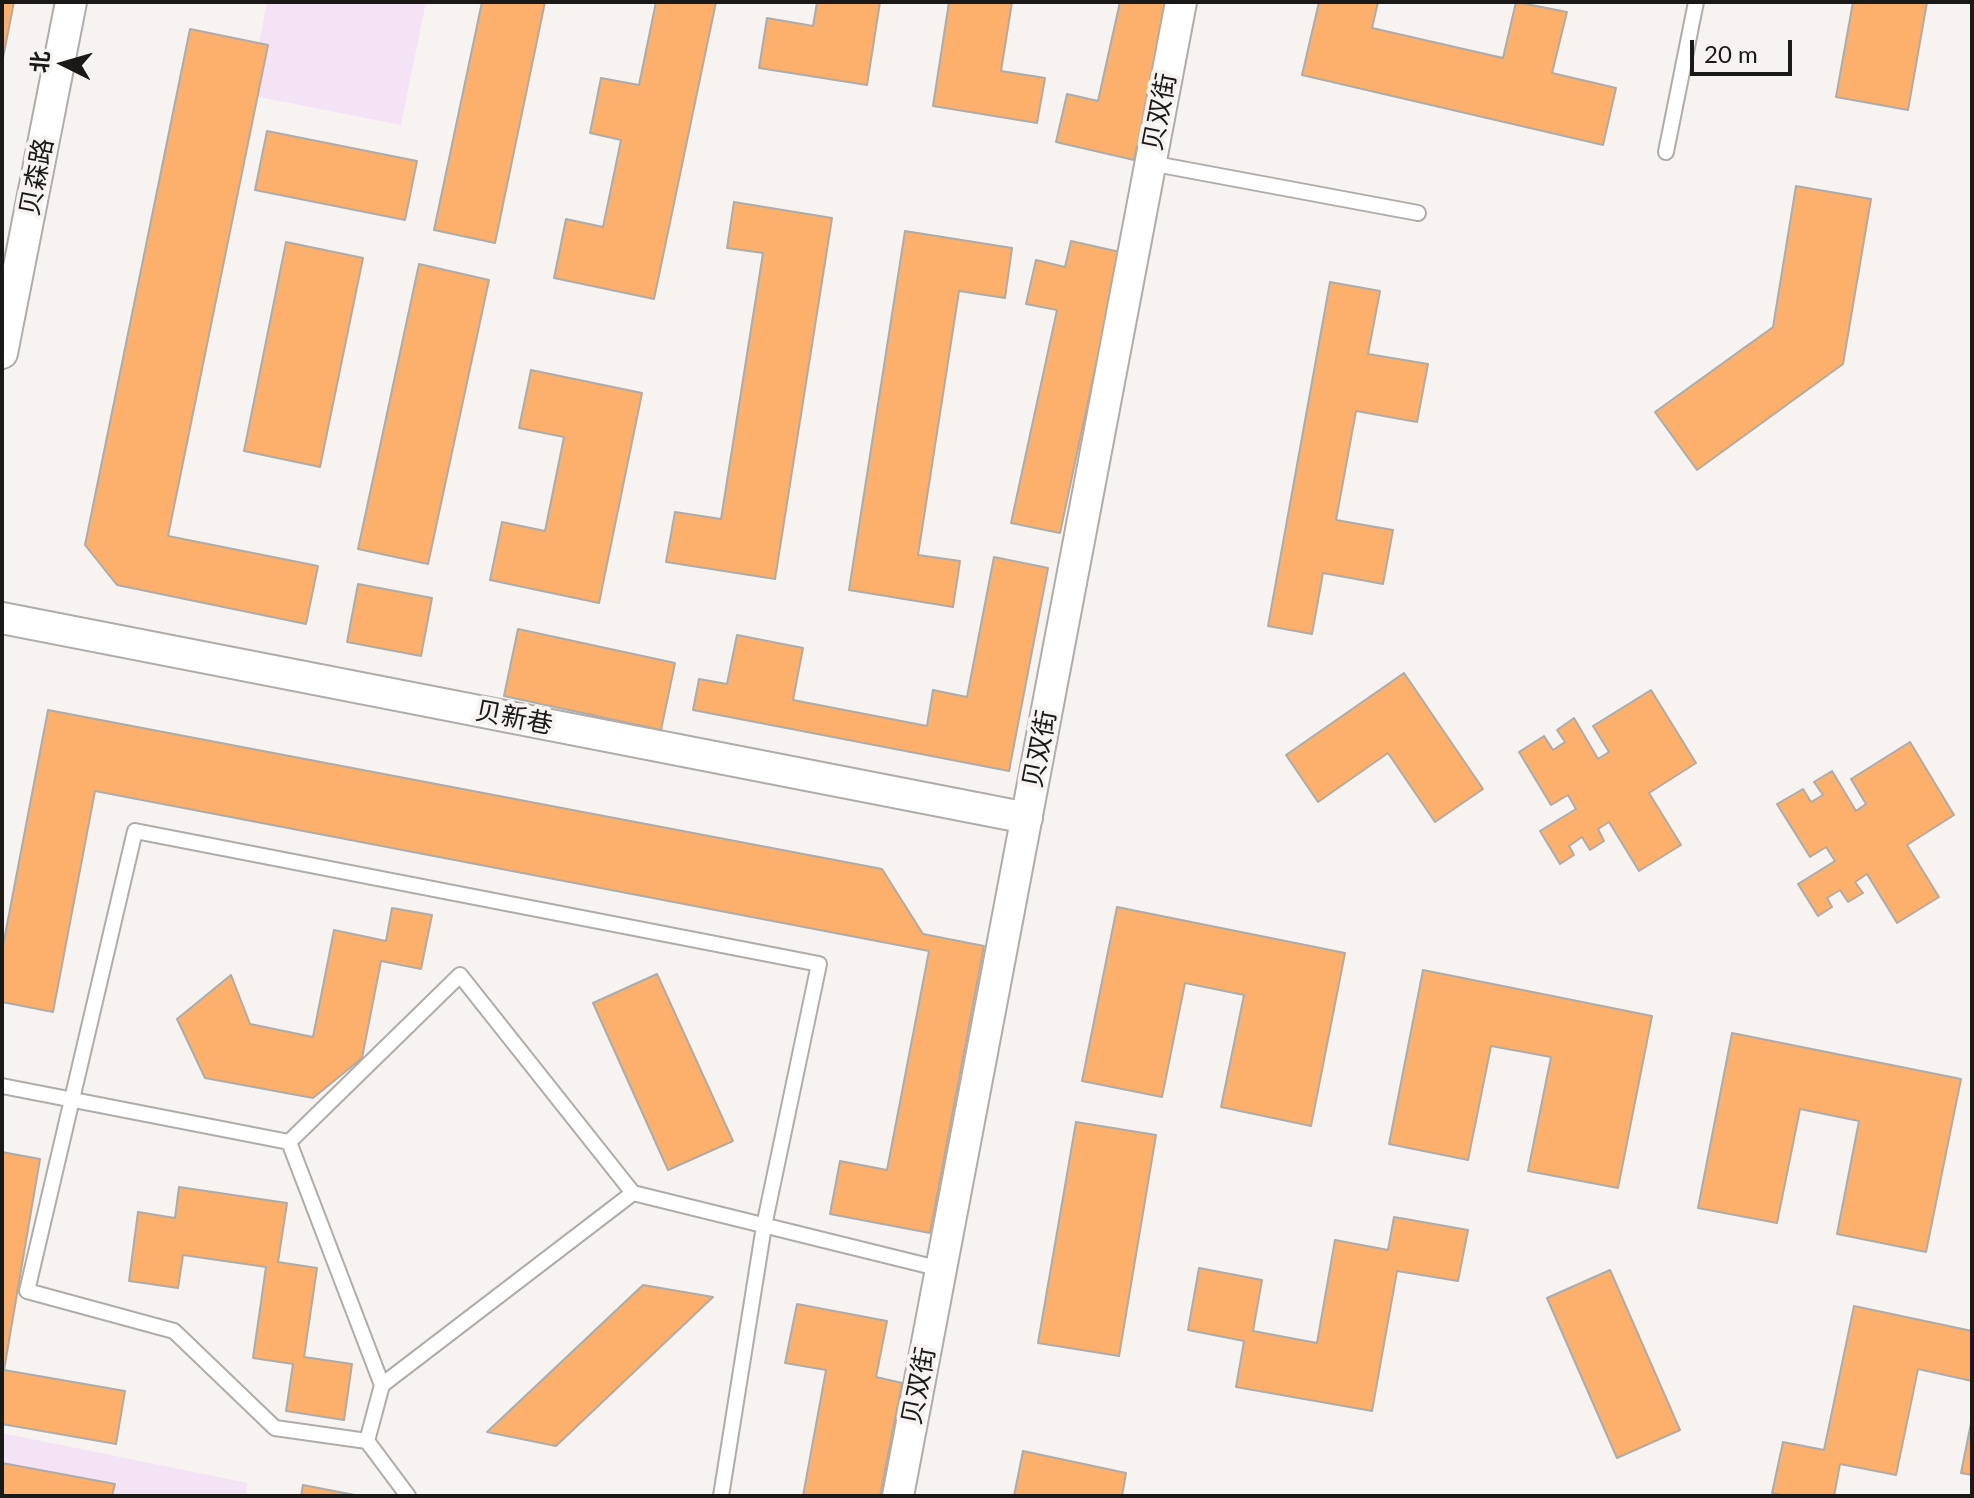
<!DOCTYPE html>
<html>
<head>
<meta charset="utf-8">
<style>
  body { margin:0 }
  #map { position:relative; width:1974px; height:1498px; overflow:hidden; background:#f6f3f0; font-family:Lato,"Noto Sans SC",sans-serif }
  canvas { display:block }
  .frame { position:absolute; inset:0; border:4px solid #1a1918; pointer-events:none }
  .north { position:absolute; left:24px; top:24px; width:80px; height:80px; -webkit-text-stroke:6px #f6f3f0; paint-order:stroke; rotate:275deg; font-size:22px; font-weight:700; line-height:32px; text-align:center; color:#1a1918 }
  .north::after { content:''; display:block; margin:auto; width:28px; height:36px; background:#1a1918; clip-path:polygon(50% 0,100% 100%,50% 72%,0 100%) }
  .scale { position:absolute; left:1690px; top:40px; width:102px; height:36px; box-sizing:border-box; border:4px solid #1a1918; border-top:0; padding-left:10px; font-size:24px; line-height:28px; white-space:nowrap; color:#1a1918; -webkit-text-stroke:6px #f6f3f0; paint-order:stroke }
</style>
</head>
<body>
<div id="map">
<canvas width="1974" height="1498"></canvas>
<div class="frame"></div>
<div class="north">北</div>
<div class="scale">20 m</div>
</div>
<script>
const ctx = document.querySelector('canvas').getContext('2d');
ctx.lineJoin = 'round';
function fillPath(path, color) { ctx.fillStyle = color; ctx.fill(path, 'evenodd'); }
const shape = rows => new Path2D(rows.map(r => 'M' + r).join(''));
function stroke(path, color, width, dash) { ctx.strokeStyle = color; ctx.lineWidth = width; ctx.lineCap = dash ? 'butt' : 'round'; ctx.setLineDash(dash || []); ctx.stroke(path); }
function drawText(font, color, halo, rows, align = 'center') {
  ctx.font = font + ' Lato,"Noto Sans SC",sans-serif'; ctx.lineWidth = 8; ctx.setLineDash([]); ctx.textBaseline = 'middle'; ctx.strokeStyle = halo; ctx.fillStyle = color; for (const [text, x, y, turn = 0] of rows) {
    ctx.save(); ctx.translate(x, y); ctx.rotate((+turn || 0) * Math.PI / 180); ctx.textAlign = isNaN(turn) ? turn : align; if (halo) ctx.strokeText(text, 0, 0); ctx.fillText(text, 0, 0); ctx.restore();
  }
}
fillPath(shape([
  [267,2,426,2,401,125,249,95],
  [2,1433,248,1483,245,1496,2,1496]
]), '#f4e3f5');
const building = shape([
  [2,2,14,2,2,63,2,2],
  [482,2,545,2,495,243,434,230,482,2],
  [656,2,716,2,654,299,554,278,566,219,603,227,621,140,590,133,601,78,639,85,656,2],
  [817,2,880,2,867,85,759,68,767,18,813,26,817,2],
  [949,2,1012,2,1001,71,1045,78,1037,123,933,106,949,2],
  [1120,2,1169,2,1134,160,1056,142,1067,94,1098,101,1120,2],
  [1319,2,1378,2,1372,28,1503,58,1516,2,1567,12,1552,73,1616,88,1603,145,1302,75,1319,2],
  [1853,2,1927,2,1908,110,1836,97,1853,2],
  [190,29,268,45,168,536,318,566,306,624,117,585,85,545,190,29],
  [267,131,417,161,405,220,255,190,267,131],
  [1796,186,1871,199,1843,364,1697,470,1655,412,1773,327,1796,186],
  [734,202,832,218,775,579,666,562,675,512,721,519,763,253,727,248,734,202],
  [905,231,1012,248,1005,298,959,291,918,555,960,561,953,607,849,590,905,231],
  [1071,241,1120,252,1060,533,1011,523,1057,310,1026,304,1036,260,1065,267,1071,241],
  [286,242,363,258,320,467,244,451,286,242],
  [419,264,489,280,428,564,358,549,419,264],
  [1330,282,1380,291,1368,354,1428,364,1417,422,1356,411,1336,520,1393,530,1383,584,1323,573,1312,634,1268,626,1330,282],
  [531,370,642,393,599,603,490,580,502,522,545,531,564,437,519,428,531,370],
  [994,557,1048,568,1009,771,693,710,699,679,727,684,737,635,803,648,793,700,927,726,933,690,967,697,994,557],
  [358,584,432,598,421,656,347,642,358,584],
  [518,629,675,663,661,730,504,696,518,629],
  [1404,673,1483,789,1435,822,1388,753,1318,802,1286,755,1404,673],
  [1651,690,1696,763,1649,793,1681,845,1639,871,1609,822,1598,829,1604,841,1590,850,1582,837,1569,846,1574,855,1560,864,1540,831,1576,809,1568,795,1551,805,1519,752,1544,736,1553,750,1565,742,1557,730,1574,718,1598,759,1609,752,1593,726,1651,690],
  [48,710,882,869,923,934,984,946,930,1233,830,1214,840,1161,887,1170,929,951,95,791,53,1012,2,1002,2,951,48,710],
  [1910,742,1954,815,1907,845,1939,897,1897,923,1867,874,1855,882,1863,893,1848,902,1840,890,1827,898,1832,907,1818,916,1798,884,1835,861,1826,847,1810,857,1777,804,1803,789,1811,802,1823,795,1814,782,1832,771,1856,811,1866,804,1851,779,1910,742],
  [1117,907,1345,953,1311,1126,1221,1107,1244,995,1185,983,1162,1097,1082,1081,1117,907],
  [392,908,432,915,421,969,381,961,362,1058,313,1098,205,1078,177,1019,231,975,250,1024,313,1037,334,930,386,941,392,908],
  [1423,970,1652,1016,1618,1188,1528,1171,1551,1057,1491,1046,1468,1160,1389,1144,1423,970],
  [657,974,733,1141,668,1170,593,1003,657,974],
  [1732,1033,1961,1079,1926,1252,1837,1234,1859,1121,1800,1109,1777,1223,1698,1208,1732,1033],
  [1076,1122,1156,1135,1119,1356,1038,1343,1076,1122],
  [2,1152,40,1159,4,1370,125,1391,116,1444,2,1424,2,1152],
  [179,1187,287,1203,278,1262,317,1268,304,1357,352,1364,344,1420,286,1411,293,1364,253,1358,266,1267,183,1255,178,1288,129,1281,138,1212,175,1218,179,1187],
  [1394,1217,1468,1230,1458,1281,1397,1271,1372,1411,1236,1387,1244,1341,1188,1330,1199,1268,1262,1280,1253,1331,1317,1343,1335,1240,1388,1250,1394,1217],
  [1610,1270,1680,1430,1617,1458,1547,1298,1610,1270],
  [643,1285,713,1297,556,1446,487,1432,643,1285],
  [797,1304,887,1321,876,1377,902,1383,880,1496,803,1496,826,1370,785,1363,797,1304],
  [1854,1306,1972,1331,1972,1381,1918,1369,1896,1475,1840,1464,1834,1496,1788,1496,1772,1493,1783,1442,1824,1450,1854,1306],
  [1972,1418,1972,1475,1961,1473,1972,1418],
  [1023,1451,1126,1473,1122,1496,1014,1496,1023,1451],
  [2,1463,115,1484,112,1496,2,1496,2,1463],
  [303,1485,360,1496,301,1496,303,1485]
]);
fillPath(building, '#fcb06b');
stroke(building, '#aeaba8', 2);
const lane = shape([
  [1666,152,1696,2],
  [1150,163,1418,213],
  [2,1086,289,1142,382,1385,633,1193,941,1269],
  [289,1142,460,975,633,1193],
  [367,1441,382,1385],
  [408,1496,367,1441,275,1428,174,1331,27,1291,135,831,819,964,764,1226,721,1496]
]);
const street = shape([
  [2,353,71,2],
  [2,618,1027,818],
  [898,1496,1181,2]
]);
stroke(lane, '#afaca9', 18);
stroke(street, '#afaca9', 34);
stroke(lane, '#fff', 14);
stroke(street, '#fff', 30);
drawText('26px', '#1a1918', '#f6f3f0', [
  ["贝双街",1160,112,-79],
  ["贝森路",37,177,-79],
  ["贝新巷",514,718,11],
  ["贝双街",1040,749,-79],
  ["贝双街",919,1386,-79]
]);
</script>
</body>
</html>
